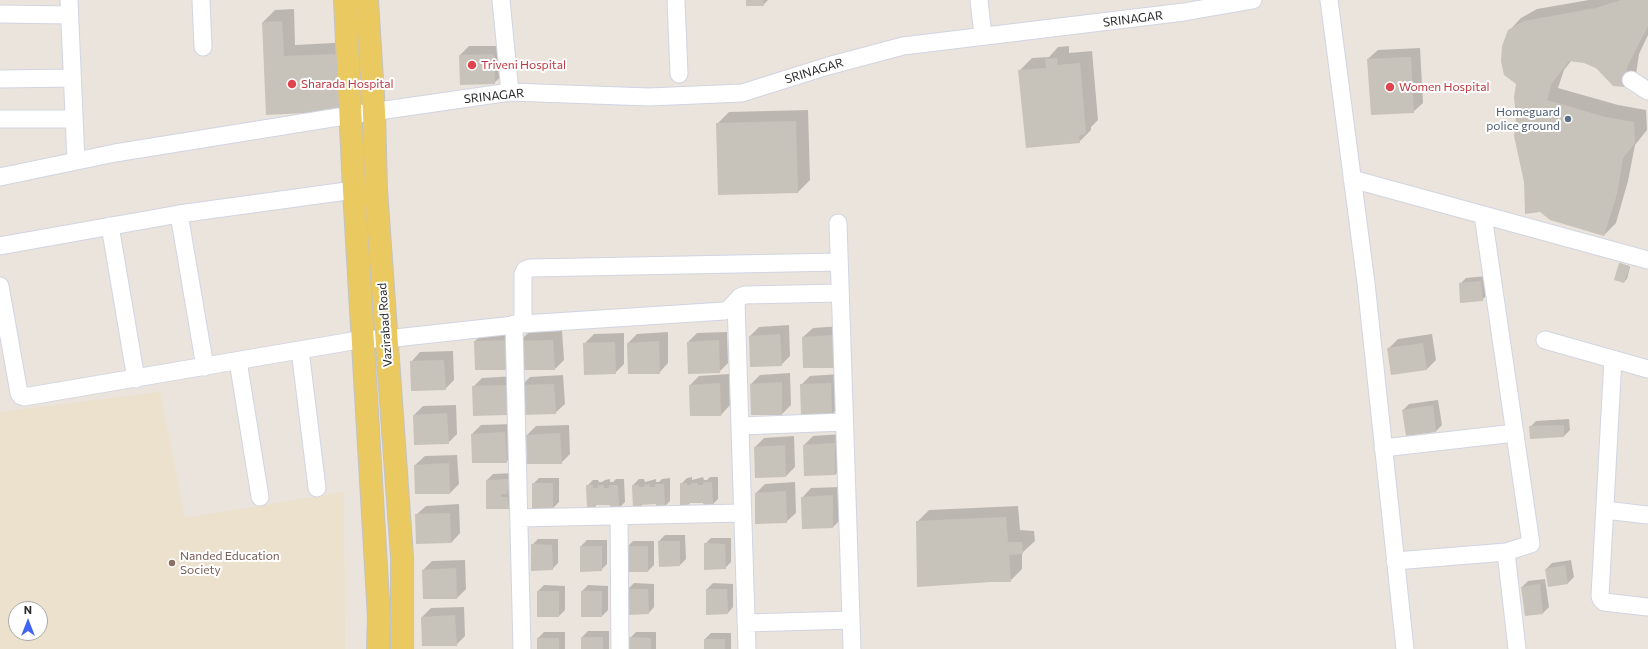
<!DOCTYPE html>
<html>
<head>
<meta charset="utf-8">
<style>
  body { margin:0 }
  #map { position:relative; width:1648px; height:649px; overflow:hidden; background:#ebe4dc; font-family:Commissioner,sans-serif }
  canvas { display:block }
  .north { position:absolute; left:8px; top:601px; width:40px; height:40px; box-sizing:border-box; background:#fff; border:1px solid #a9a9a9; border-radius:50%; rotate:0deg; font-size:11px; font-weight:700; line-height:16px; text-align:center; color:#292929 }
  .north::after { content:''; display:block; margin:auto; width:14px; height:18px; background:#4165f3; clip-path:polygon(50% 0,100% 100%,50% 72%,0 100%) }
</style>
</head>
<body>
<div id="map">
<canvas width="1648" height="649"></canvas>
<div class="north">N</div>
</div>
<script>
const ctx = document.querySelector('canvas').getContext('2d');
ctx.lineJoin = 'round';
function fillPath(path, color) { ctx.fillStyle = color; ctx.fill(path, 'evenodd'); }
const shape = rows => new Path2D(rows.map(r => 'M' + r).join(''));
function stroke(path, color, width, dash) { ctx.strokeStyle = color; ctx.lineWidth = width; ctx.lineCap = dash ? 'butt' : 'round'; ctx.setLineDash(dash || []); ctx.stroke(path); }
function drawText(font, color, halo, rows, align = 'center') {
  ctx.font = font + ' Commissioner,sans-serif'; ctx.lineWidth = 4; ctx.setLineDash([]); ctx.textBaseline = 'middle'; ctx.strokeStyle = halo; ctx.fillStyle = color; for (const [text, x, y, turn = 0] of rows) {
    ctx.save(); ctx.translate(x, y); ctx.rotate((+turn || 0) * Math.PI / 180); ctx.textAlign = isNaN(turn) ? turn : align; if (halo) ctx.strokeText(text, 0, 0); ctx.fillText(text, 0, 0); ctx.restore();
  }
}
fillPath(shape([
  [160,392,185,518,344,492,345,649,0,649,0,412],
  [16,609,40,609,40,633,16,633]
]), '#ece1cc');
fillPath(shape([
  [747,0,768,0,763,5],
  [1589,0,1648,0,1648,35,1639,54,1636,74,1624,86,1596,68,1584,62,1571,61,1564,70,1558,88,1618,105,1646,110,1647,130,1635,145,1628,181,1616,223,1604,235,1517,116,1518,84,1509,31,1521,18,1537,9],
  [294,9,295,45,353,42,267,114,263,22,275,10],
  [469,46,503,46,504,74,494,83,460,55],
  [1069,46,1069,53,1092,51,1098,120,1091,127,1091,130,1079,142,1020,70,1032,58,1049,57,1058,47],
  [1420,48,1423,103,1413,112,1368,59,1378,50],
  [808,110,810,180,798,192,717,124,729,112],
  [1623,261,1632,263,1631,265,1621,262],
  [1620,263,1630,267,1627,279,1624,282,1615,279],
  [1487,276,1488,294,1482,300,1460,284,1466,278],
  [789,325,790,356,781,365,750,336,759,327],
  [842,326,834,367,803,337,813,328],
  [518,331,518,343,529,332,562,331,564,360,555,369,475,341,485,332],
  [668,332,668,363,659,373,629,373,628,343,637,334],
  [727,332,728,363,719,372,688,342,697,333],
  [624,333,624,364,615,373,584,344,594,334],
  [1432,334,1436,360,1427,369,1389,348,1398,339],
  [453,351,454,380,445,389,411,362,420,352],
  [790,373,791,405,782,414,752,414,751,384,760,375],
  [729,374,730,405,721,415,690,385,699,376],
  [840,374,841,405,832,414,801,385,810,376],
  [563,375,565,404,555,413,521,386,530,377],
  [515,376,507,414,473,387,482,378],
  [1438,400,1442,425,1436,431,1403,410,1409,404],
  [456,405,457,434,448,443,414,415,423,406],
  [1569,419,1570,430,1564,436,1530,427,1536,421],
  [514,424,515,453,506,462,472,434,481,425],
  [569,425,570,454,561,463,527,435,536,426],
  [843,434,844,465,835,475,805,475,804,445,813,436],
  [794,436,795,467,786,476,755,447,764,438],
  [457,455,459,484,450,493,415,465,425,456],
  [514,473,512,487,508,491,513,491,515,502,509,508,487,480,493,474],
  [692,477,692,480,703,477,704,480,707,480,710,477,718,477,718,499,712,505,704,502,691,502,687,506,681,484,687,478],
  [539,478,559,478,559,502,553,508,533,484],
  [670,478,670,501,664,507,657,503,643,504,639,508,633,485,639,479,644,479,645,482,656,479,656,482,659,482,662,479],
  [610,479,610,482,613,482,616,479,624,479,625,502,619,508,611,504,597,504,594,508,587,486,593,480,598,480,599,482,602,482,605,480],
  [795,482,796,513,786,522,756,493,765,484],
  [841,487,842,518,833,527,803,528,802,498,811,488],
  [459,504,460,533,451,543,416,515,426,506],
  [1018,506,1020,530,1034,531,1035,541,1022,553,1022,569,1010,581,917,522,929,510],
  [665,535,685,535,686,559,680,565,659,541],
  [711,538,731,538,731,562,725,568,705,544],
  [538,539,558,539,558,563,552,569,532,545],
  [587,540,607,540,607,564,601,570,581,546],
  [633,541,654,541,654,565,648,571,627,547],
  [465,560,466,589,457,598,423,598,423,570,432,561],
  [1571,560,1574,577,1568,583,1546,569,1552,563],
  [1545,579,1549,607,1543,613,1522,587,1528,581],
  [634,583,654,584,654,607,648,614,628,589],
  [713,583,733,584,733,607,727,614,707,589],
  [544,585,565,586,565,610,559,616,538,591],
  [588,585,608,586,608,610,602,616,582,591],
  [464,607,465,636,456,645,422,617,431,608],
  [588,631,609,631,609,649,582,649,582,637],
  [544,632,565,632,565,649,538,649,538,638],
  [636,632,656,632,656,649,630,649,630,638],
  [711,633,731,633,731,649,705,649,705,639]
]), '#0003');
fillPath(shape([
  [746,0,763,0,764,6,746,6],
  [1621,0,1648,0,1648,26,1627,67,1625,87,1613,86,1596,68,1584,63,1569,61,1552,83,1547,100,1605,117,1634,122,1635,143,1623,158,1617,194,1604,236,1550,220,1540,212,1525,214,1524,182,1514,136,1516,116,1514,97,1516,84,1504,75,1501,61,1502,46,1508,30,1524,21,1596,8],
  [282,21,284,56,341,54,344,111,266,115,262,22],
  [494,54,495,84,460,85,459,55],
  [1411,57,1414,113,1371,115,1367,59],
  [1057,58,1058,65,1080,63,1086,133,1079,136,1080,143,1026,148,1018,70,1046,68,1045,59],
  [796,121,798,193,718,195,716,123],
  [1619,263,1630,266,1624,283,1614,280],
  [1481,281,1483,301,1460,303,1459,283],
  [780,334,782,366,750,367,749,336],
  [834,335,835,368,803,368,802,337],
  [509,340,510,370,475,370,474,341],
  [553,340,555,370,520,370,519,341],
  [719,340,720,373,688,374,687,342],
  [659,341,660,374,628,374,627,343],
  [615,342,616,374,584,375,583,343],
  [1423,343,1427,370,1391,375,1387,348],
  [444,360,446,390,411,391,410,361],
  [782,382,782,415,751,415,750,384],
  [720,383,721,416,690,416,689,385],
  [831,383,832,415,801,416,800,384],
  [554,384,556,414,521,415,520,385],
  [506,385,508,415,473,416,472,386],
  [1433,405,1436,432,1406,436,1402,410],
  [447,413,449,444,414,445,413,415],
  [1564,425,1564,437,1530,439,1529,426],
  [505,432,507,463,472,463,471,434],
  [560,433,562,464,527,464,526,435],
  [835,443,835,475,804,476,803,445],
  [785,445,786,477,755,478,754,447],
  [449,463,450,494,415,494,414,465],
  [509,479,509,490,507,490,507,494,501,494,501,497,507,497,510,509,486,509,486,480],
  [703,482,712,482,713,506,704,506,703,503,688,503,688,507,680,507,680,483,687,483,687,485,691,485,691,483,698,483,698,485,703,485],
  [532,483,553,483,553,509,532,509],
  [650,484,650,487,655,487,655,484,664,484,665,508,656,508,656,504,640,505,640,509,633,509,632,485,639,485,639,487,644,487,644,485],
  [586,485,593,485,593,488,598,488,598,485,604,485,604,488,609,488,609,485,618,485,619,509,610,509,610,505,594,505,594,509,587,509],
  [786,491,787,523,755,524,755,493],
  [833,495,833,528,802,529,801,497],
  [450,513,451,543,416,544,415,514],
  [1006,517,1008,542,1022,542,1023,554,1009,555,1011,582,991,582,917,587,916,521],
  [658,541,680,541,680,566,659,567],
  [704,543,725,544,726,569,704,570],
  [531,544,552,545,553,570,531,571],
  [580,546,602,546,602,571,580,572],
  [626,546,648,546,648,572,627,572],
  [1565,565,1568,584,1548,587,1545,569],
  [456,568,457,599,423,599,422,570],
  [1540,584,1543,614,1525,616,1521,587],
  [627,589,648,589,649,614,627,615],
  [706,589,727,589,728,614,706,615],
  [537,591,559,591,559,617,537,617],
  [581,591,602,591,602,617,581,617],
  [455,615,457,646,422,646,421,617],
  [581,637,603,637,603,649,581,649],
  [629,637,651,638,651,649,629,649],
  [537,638,559,638,559,649,537,649],
  [704,639,725,639,725,649,704,649]
]), '#c7c2ba');
const street = shape([
  [69,0,76,161],
  [201,0,203,47],
  [501,0,510,92],
  [676,0,679,74],
  [979,0,983,36],
  [1329,0,1366,283,1405,649],
  [0,14,69,15],
  [0,79,72,78],
  [1631,80,1648,91],
  [0,119,74,119],
  [0,177,115,153,351,115,510,92,649,97,742,93,828,66,903,46,1184,12,1253,0],
  [1352,179,1648,260],
  [179,214,205,367],
  [1483,215,1531,544,1506,552],
  [838,223,852,649],
  [110,226,136,379],
  [0,246,179,214,354,190],
  [0,286,19,393,21,396,24,397,364,339,386,339,523,324,724,311,729,309,740,297,745,295,840,293],
  [736,301,747,649],
  [514,324,522,649],
  [523,324,523,274,525,270,530,268,839,262],
  [1545,340,1648,369],
  [300,350,317,488],
  [1613,359,1600,596,1601,599,1604,602,1648,607],
  [238,361,260,497],
  [740,426,844,422],
  [1383,448,1515,433],
  [1605,510,1648,515],
  [619,516,620,649],
  [519,518,742,513],
  [1395,561,1506,552,1517,649],
  [746,623,851,620]
]);
const primary = shape([
  [345,0,354,190,379,617,378,649],
  [367,0,374,112,376,189,402,557,402,649]
]);
stroke(street, '#d1d4e2', 19);
stroke(primary, '#c3c3c3', 24);
stroke(street, '#fff', 17);
stroke(primary, '#ebc961', 22);
for (const [x, y, r, color] of [
  [472,65,5,"#e0444e"],
  [292,84,5,"#e0444e"],
  [1390,87,5,"#e0444e"],
  [1568,119,4,"#5c6f8a"],
  [172,563,4,"#8d6e63"]
]) { const dot = new Path2D(); dot.arc(x, y, r, 0, 2 * Math.PI); ctx.fillStyle = color; ctx.fill(dot); stroke(dot, '#fff', 1.5); }
drawText('12px', '#292929', '#fff', [
  ["SRINAGAR",1133,19,-7],
  ["SRINAGAR",814,71,-17],
  ["SRINAGAR",494,96,-6],
  ["Vazirabad Road",385,325,-94]
]);
drawText('12px', '#be3a42', '#fff', [
  ["Triveni Hospital",481,65],
  ["Sharada Hospital",301,84],
  ["Women Hospital",1399,87]
], 'left');
drawText('12px', '#4e5e75', '#fff', [
  ["Homeguard",1560,112],
  ["police ground",1560,126]
], 'right');
drawText('12px', '#785e54', '#fff', [
  ["Nanded Education",180,556],
  ["Society",180,570]
], 'left');
</script>
</body>
</html>
